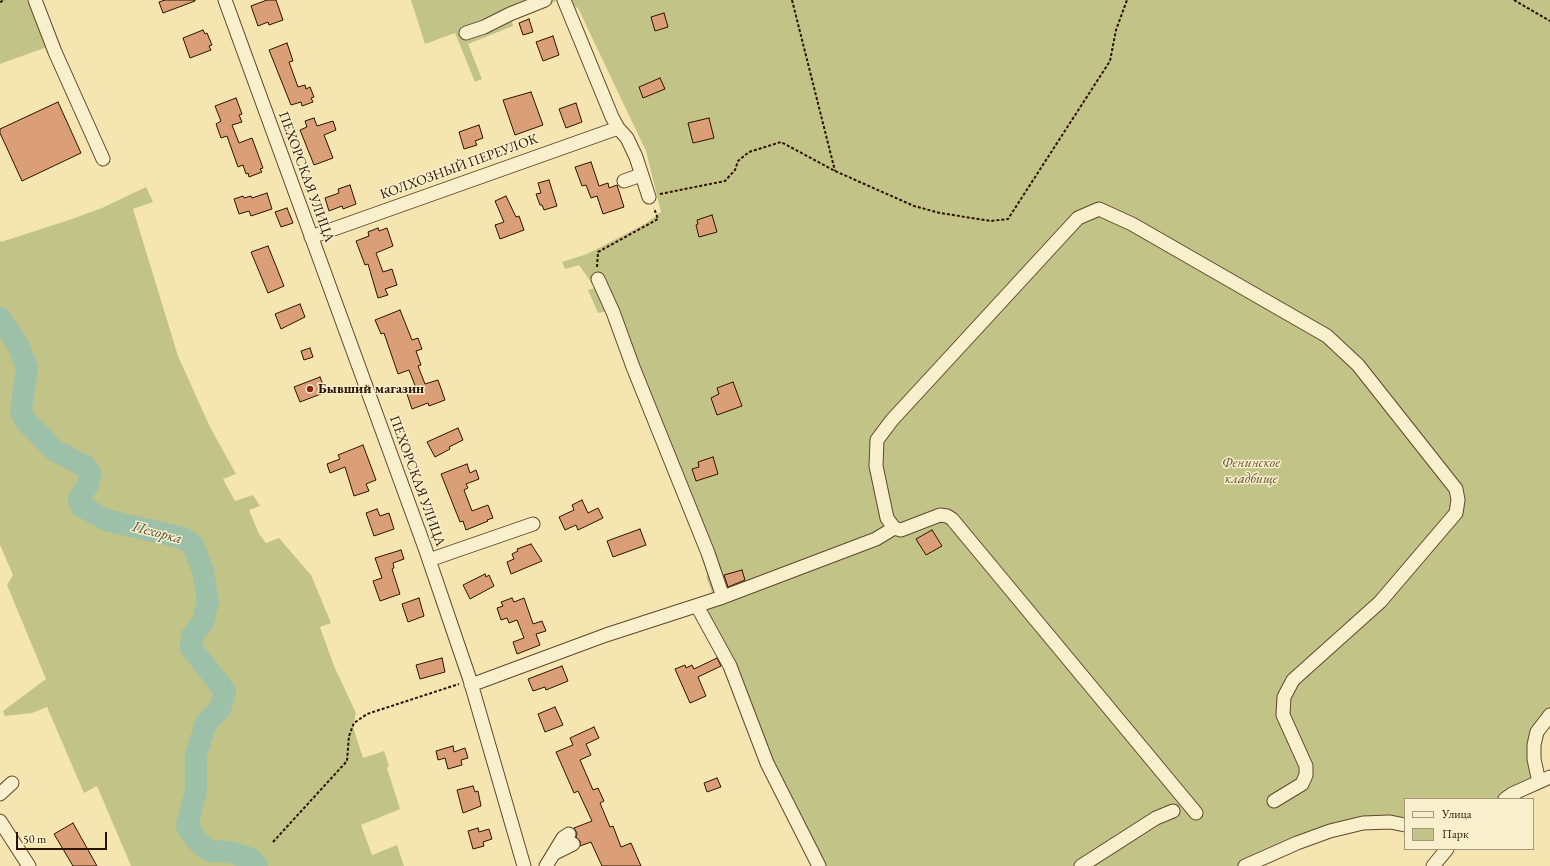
<!DOCTYPE html>
<html>
<head>
<meta charset="utf-8">
<style>
  body { margin:0 }
  #map { position:relative; width:1550px; height:866px; overflow:hidden; background:#f5e6b1; font-family:"EB Garamond",serif }
  canvas { display:block }
  .legend { position:absolute; left:1404px; top:798px; width:130px; height:52px; box-sizing:border-box; background:#f8efcc; border:1px solid #a7977a; margin:0; padding:5px 7px; list-style:none; font-size:12px; color:#2d1200 }
  .legend li { display:flex; align-items:center; gap:8px; height:20px }
  .legend b { width:20px; border:1px solid #a7977a }
  .scale { position:absolute; left:16px; top:832px; width:91px; height:18px; box-sizing:border-box; border:2px solid #2d1200; border-top:0; padding-left:5px; font-size:12px; line-height:14px; white-space:nowrap; color:#2d1200; -webkit-text-stroke:3px #f8efcc; paint-order:stroke }
</style>
</head>
<body>
<div id="map">
<canvas width="1550" height="866"></canvas>
<ul class="legend">
<li><b style="height:5px;background:#f8efcc"></b>Улица</li>
<li><b style="height:11px;background:#c2c387"></b>Парк</li>
</ul>
<div class="scale">50 m</div>
</div>
<script>
const ctx = document.querySelector('canvas').getContext('2d');
ctx.lineJoin = 'round';
function fillPath(path, color) { ctx.fillStyle = color; ctx.fill(path, 'evenodd'); }
const shape = rows => new Path2D(rows.map(r => 'M' + r).join(''));
function stroke(path, color, width, dash) { ctx.strokeStyle = color; ctx.lineWidth = width; ctx.lineCap = dash ? 'butt' : 'round'; ctx.setLineDash(dash || []); ctx.stroke(path); }
function drawText(font, color, halo, rows, align = 'center') {
  ctx.font = font + ' "EB Garamond",serif'; ctx.lineWidth = 3; ctx.setLineDash([]); ctx.textBaseline = 'middle'; ctx.strokeStyle = halo; ctx.fillStyle = color; for (const [text, x, y, turn = 0] of rows) {
    ctx.save(); ctx.translate(x, y); ctx.rotate((+turn || 0) * Math.PI / 180); ctx.textAlign = isNaN(turn) ? turn : align; if (halo) ctx.strokeText(text, 0, 0); ctx.fillText(text, 0, 0); ctx.restore();
  }
}
fillPath(shape([
  [0,0,27,0,47,47,0,64],
  [411,0,559,0,511,18,513,26,468,44,482,79,475,82,455,33,425,44],
  [561,0,1550,0,1550,715,1537,732,1539,782,1505,799,1405,799,1405,825,1363,823,1245,866,813,866,723,666,690,601,712,593,706,576,709,574,608,311,598,313,588,290,595,288,579,265,565,269,562,262,587,254,645,224,661,212,646,151,578,8],
  [146,187,153,202,133,209,178,356,210,427,236,474,223,479,235,501,253,495,260,506,249,510,259,534,266,543,279,538,311,575,331,623,320,627,334,666,356,713,353,727,363,758,384,751,389,766,387,768,400,809,361,825,372,855,397,845,404,866,131,866,97,786,84,793,47,707,32,713,5,716,3,711,46,679,7,585,13,575,0,545,0,240,1,242,69,220,102,208]
]), '#c2c387');
stroke(shape([
  [0,318,19,347,27,368,21,410,24,419,54,450,86,467,90,474,88,484,79,499,81,506,106,520,183,538,193,545,203,571,208,601,203,622,192,636,191,648,215,678,225,692,220,709,206,723,196,755,196,791,187,826,198,842,210,851,230,852,251,859,257,866]
]), '#9dc0a9', 22);
const building = shape([
  [165,0,195,0,195,1,163,13,159,2,165,0],
  [267,0,276,0,283,20,269,25,268,22,258,26,251,6,267,0],
  [664,13,668,27,655,31,651,17,664,13],
  [529,19,533,32,523,35,519,23,529,19],
  [203,30,205,34,207,33,212,45,209,46,211,50,190,58,183,38,203,30],
  [553,36,559,55,543,61,536,42,553,36],
  [287,43,293,61,289,62,298,87,305,85,306,89,310,87,314,97,311,98,313,102,302,106,301,102,291,105,269,50,287,43],
  [660,78,665,89,643,98,639,87,660,78],
  [531,92,543,125,515,135,503,100,531,92],
  [236,98,242,114,239,115,242,122,232,125,239,143,252,138,263,168,260,169,262,172,249,177,248,173,246,174,243,165,238,167,227,136,221,138,216,124,221,121,215,106,236,98],
  [58,102,81,153,22,181,0,133,0,129,58,102],
  [576,103,582,122,566,128,559,109,576,103],
  [314,118,317,126,333,121,336,130,324,135,333,158,314,165,300,130,307,127,305,121,314,118],
  [709,118,714,138,693,143,688,123,709,118],
  [479,125,483,138,475,141,477,145,464,149,459,132,479,125],
  [591,162,599,186,608,183,609,188,617,185,624,207,603,214,597,196,591,198,586,185,582,186,575,167,591,162],
  [549,180,557,206,544,210,542,205,540,205,536,194,541,193,538,183,549,180],
  [350,185,356,204,343,209,342,206,329,211,325,198,339,193,338,189,350,185],
  [267,193,272,209,251,216,249,211,239,214,234,199,243,196,244,198,251,196,252,198,267,193],
  [506,196,516,217,519,216,524,230,500,239,495,225,504,222,495,201,506,196],
  [287,208,293,223,281,227,275,212,287,208],
  [712,215,717,232,699,237,696,225,698,224,697,220,712,215],
  [378,228,379,231,387,228,393,246,376,253,383,272,392,269,397,285,385,289,388,295,378,298,368,264,365,265,356,241,369,236,368,232,378,228],
  [268,246,284,286,268,293,251,252,268,246],
  [300,304,305,317,281,329,275,314,300,304],
  [400,310,412,340,418,338,422,349,416,351,421,365,418,366,425,384,438,380,445,400,429,406,428,403,412,409,406,391,416,388,409,370,398,374,384,333,381,334,375,320,400,310],
  [310,348,313,357,304,360,301,351,310,348],
  [320,377,326,392,300,402,294,387,320,377],
  [733,382,742,406,717,415,711,398,719,394,717,388,733,382],
  [458,428,463,440,449,447,450,449,435,457,427,442,458,428],
  [363,445,376,480,366,484,369,491,354,496,345,467,330,473,327,464,340,459,338,455,363,445],
  [713,457,718,474,696,481,692,469,699,467,698,462,713,457],
  [467,464,470,473,476,470,479,479,466,484,468,488,464,490,472,511,488,505,493,518,487,520,488,521,466,530,463,521,460,522,441,474,467,464],
  [582,500,588,513,598,508,603,518,578,530,576,525,565,530,559,517,574,510,572,505,582,500],
  [377,509,380,516,389,513,394,529,374,536,366,513,377,509],
  [640,529,646,545,613,557,607,541,640,529],
  [932,530,942,546,926,555,916,539,932,530],
  [531,544,542,561,511,574,507,562,514,559,512,554,518,551,517,549,531,544],
  [401,550,404,559,393,563,394,568,392,569,400,594,380,601,373,581,382,578,375,558,401,550],
  [742,570,745,580,728,587,724,575,742,570],
  [485,574,486,577,489,575,494,586,470,599,463,585,485,574],
  [419,598,424,616,408,622,402,604,419,598],
  [512,598,514,602,524,598,533,624,542,621,546,631,536,634,540,645,517,654,513,642,524,638,517,620,509,623,507,618,501,620,497,608,503,606,501,602,512,598],
  [442,658,445,672,420,679,416,665,442,658],
  [717,658,721,666,698,677,706,696,690,703,675,669,685,665,686,668,692,665,694,669,717,658],
  [562,666,568,681,546,690,545,687,533,691,528,679,562,666],
  [555,707,563,725,545,732,538,714,555,707],
  [594,727,599,738,586,744,591,755,580,760,593,790,598,788,604,801,600,803,610,827,613,826,621,847,631,843,641,866,602,866,591,842,580,846,580,841,576,837,577,833,574,828,592,821,578,791,574,793,556,752,573,745,570,738,594,727],
  [453,746,454,752,465,748,468,758,461,760,462,765,448,769,445,758,438,760,436,751,453,746],
  [717,778,721,787,707,792,704,783,717,778],
  [473,786,475,792,478,791,481,806,463,813,457,790,473,786],
  [73,823,97,866,73,866,54,834,73,823],
  [478,828,479,832,489,829,492,839,483,842,484,846,473,849,468,831,478,828]
]);
fillPath(building, '#db9f77');
stroke(building, '#2d1200', 1);
const minor = shape([
  [35,0,55,52,103,159],
  [225,0,425,548,470,680,524,866],
  [564,0,612,117,618,128,627,138,636,157,649,197],
  [466,33,484,27,510,14,545,0],
  [624,181,641,175],
  [311,237,618,128],
  [598,279,613,312,633,367,708,553,723,597],
  [429,560,533,524],
  [697,606,730,666,767,763,819,866],
  [471,685,606,635,723,597,876,539,894,528],
  [1539,782,1534,759,1534,745,1537,732,1550,715],
  [0,794,12,783],
  [1505,799,1512,794,1550,777],
  [1196,813,952,519,947,516,940,515,901,530,894,528,887,518,876,466,877,440,892,420,1078,218,1099,209,1132,224,1327,336,1358,365,1456,489,1458,500,1456,513,1380,602,1293,680,1284,697,1283,715,1306,766,1306,775,1302,784,1274,801],
  [0,821,29,866],
  [555,853,573,844],
  [546,866,563,838,569,834],
  [1081,866,1156,818,1173,811],
  [1245,866,1297,843,1330,831,1363,823,1390,822,1405,825],
  [1433,866,1447,849]
]);
stroke(minor, '#5f472c', 15);
stroke(shape([
  [792,0,835,171],
  [1514,0,1550,21],
  [0,2,5,0],
  [660,194,725,181,735,170,738,161,749,152,781,142,835,171,914,206,940,213,991,221,1008,219,1110,61,1116,30,1127,0],
  [597,267,598,252,658,219,654,208],
  [273,842,347,761,349,736,354,723,367,714,459,684]
]), '#2d1200', 2, [3, 2]);
stroke(minor, '#f8efcc', 13);
for (const [x, y, r, color] of [
  [310,389,4,"#8f2418"]
]) { const dot = new Path2D(); dot.arc(x, y, r, 0, 2 * Math.PI); ctx.fillStyle = color; ctx.fill(dot); stroke(dot, '#f8efcc', 1.5); }
drawText('14px', '#2d1200', '#f8efcc', [
  ["КОЛХОЗНЫЙ ПЕРЕУЛОК",459,167,-20],
  ["ПЕХОРСКАЯ УЛИЦА",306,177,70],
  ["ПЕХОРСКАЯ УЛИЦА",417,481,70]
]);
drawText('bold 14px', '#2d1200', '#f8efcc', [
  ["Бывший магазин",318,389]
], 'left');
drawText('italic 14px', '#61502f', '#f8efcc', [
  ["Фенинское",1251,463],
  ["кладбище",1251,479]
]);
drawText('italic 15px', '#544f3b', '#f8efcc', [
  ["Пехорка",157,533,15]
]);
</script>
</body>
</html>
